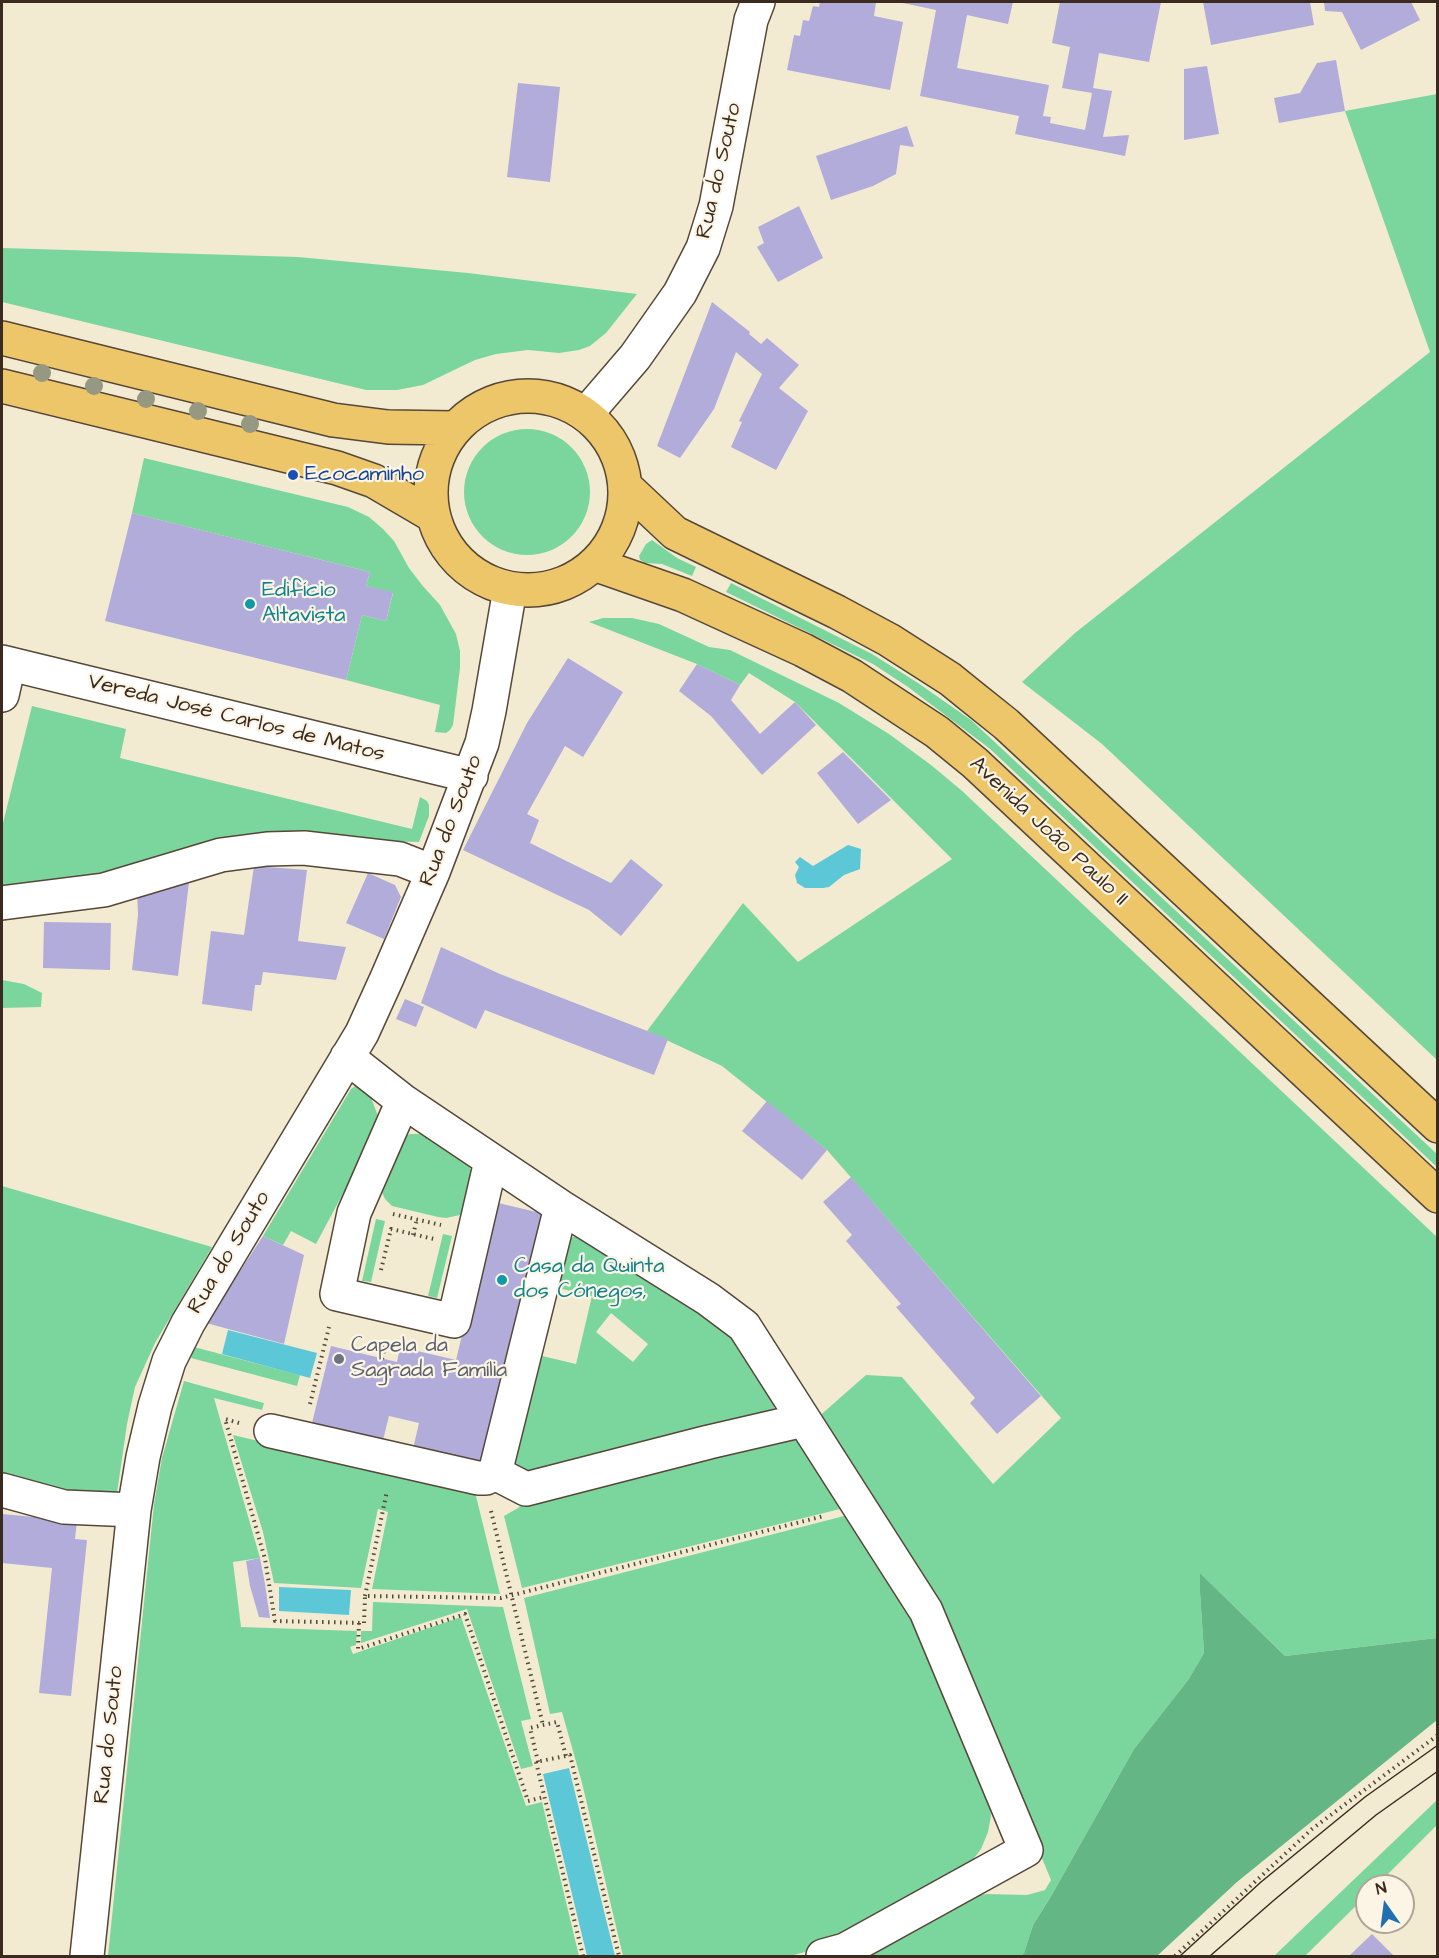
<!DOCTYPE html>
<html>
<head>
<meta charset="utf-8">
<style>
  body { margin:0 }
  #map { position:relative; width:1439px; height:1958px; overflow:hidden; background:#f2ebd2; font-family:"Architects Daughter",sans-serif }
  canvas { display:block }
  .frame { position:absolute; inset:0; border:3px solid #3b2a1e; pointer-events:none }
  .north { position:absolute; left:1355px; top:1874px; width:60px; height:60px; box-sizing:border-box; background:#fcf5e5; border:2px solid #afa495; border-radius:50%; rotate:346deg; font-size:16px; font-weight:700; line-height:24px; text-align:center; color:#3b2a1e }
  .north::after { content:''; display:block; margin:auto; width:21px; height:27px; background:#1f6fb2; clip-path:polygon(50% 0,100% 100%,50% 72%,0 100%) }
</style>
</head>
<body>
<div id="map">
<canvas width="1439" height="1958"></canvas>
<div class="frame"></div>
<div class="north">N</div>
</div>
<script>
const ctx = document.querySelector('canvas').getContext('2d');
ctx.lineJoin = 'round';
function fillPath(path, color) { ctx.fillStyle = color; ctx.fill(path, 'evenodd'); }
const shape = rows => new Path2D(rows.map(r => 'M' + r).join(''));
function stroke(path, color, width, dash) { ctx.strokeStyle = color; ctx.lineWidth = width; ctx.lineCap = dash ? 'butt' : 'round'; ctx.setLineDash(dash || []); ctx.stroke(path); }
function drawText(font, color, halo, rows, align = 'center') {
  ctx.font = font + ' "Architects Daughter",sans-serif'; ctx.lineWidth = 4.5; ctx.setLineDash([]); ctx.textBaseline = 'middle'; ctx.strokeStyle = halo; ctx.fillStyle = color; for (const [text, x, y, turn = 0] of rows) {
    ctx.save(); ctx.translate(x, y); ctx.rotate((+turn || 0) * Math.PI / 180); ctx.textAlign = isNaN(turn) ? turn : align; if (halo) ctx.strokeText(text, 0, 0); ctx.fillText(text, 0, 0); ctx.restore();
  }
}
fillPath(shape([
  [1437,94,1437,1060,1102,744,1022,682,1075,633,1430,352,1345,111],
  [2,248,298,257,468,273,637,294,606,333,590,346,579,350,559,353,528,350,496,354,475,360,423,385,397,390,366,390,2,302],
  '464 492a63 63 0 1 1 126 0a63 63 0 1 1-126 0Z',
  [144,458,348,507,369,517,383,529,394,541,409,568,422,585,440,605,456,634,460,651,460,668,453,725,450,730,446,733,435,732,440,705,346,680,362,615,386,621,393,593,366,586,370,572,132,513],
  [652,540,677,558,696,567,692,576,662,564,645,563,640,560,639,556,646,544],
  [731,583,872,654,918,683,971,720,1437,1154,1437,1167,989,748,908,687,873,664,726,592],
  [603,618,632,618,646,621,659,624,709,647,730,650,839,703,889,734,931,765,961,790,1437,1237,1437,1638,1285,1656,1200,1573,1200,1592,1204,1653,1188,1680,1134,1749,1050,1898,1033,1925,1024,1953,1021,1956,859,1956,971,1896,987,1894,1027,1895,1045,1890,1051,1880,966,1674,816,1419,866,1375,902,1377,993,1484,1061,1418,827,1150,722,1066,647,1031,743,903,798,962,952,859,795,702,749,673,740,685,697,664,589,622],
  [32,706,126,729,120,758,412,829,420,797,427,801,429,805,429,816,419,842,296,839,110,875,2,889,2,827],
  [2,980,24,984,42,993,41,1007,2,1008],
  [358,1084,370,1095,378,1116,378,1128,316,1244,291,1231,283,1245,263,1236,351,1089],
  [411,1134,423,1134,466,1161,470,1168,474,1177,466,1209,460,1215,446,1218,438,1217,392,1206,385,1199,381,1190,402,1136],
  [2,1186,212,1247,155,1343,135,1387,127,1424,117,1493,77,1492,2,1482],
  [376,1219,385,1221,371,1282,362,1281],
  [443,1234,452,1236,437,1298,428,1296],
  [579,1235,727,1328,774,1401,774,1414,523,1481,511,1471,538,1355,576,1364,592,1296,554,1287,570,1238],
  [611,1313,648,1344,633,1362,596,1332],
  [194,1347,300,1375,297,1386,191,1358],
  [184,1381,264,1403,262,1410,214,1398,260,1558,233,1562,241,1627,357,1631,356,1645,350,1647,353,1654,461,1617,526,1806,542,1802,579,1956,108,1956,154,1504,162,1458],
  [233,1435,475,1492,500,1594,372,1589,388,1512,378,1509,361,1588,274,1583,263,1532],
  [797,1436,844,1508,522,1588,504,1516,518,1508,529,1497],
  [848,1515,911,1613,990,1800,991,1816,988,1832,981,1849,968,1866,827,1946,790,1956,623,1956,582,1783,562,1712,550,1714,524,1598],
  [373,1602,503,1607,531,1719,521,1721,533,1766,521,1769,467,1609,361,1643,361,1631,372,1631],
  [1437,1800,1437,1825,1376,1886,1367,1886,1367,1895,1305,1956,1274,1956]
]), '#7bd69d');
fillPath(shape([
  [1200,1573,1285,1656,1437,1638,1437,1720,1237,1882,1157,1956,1021,1956,1024,1953,1033,1925,1050,1898,1134,1749,1188,1680,1204,1653,1200,1592]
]), '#64b784');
fillPath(shape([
  [848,845,861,849,860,869,844,875,829,887,823,888,805,888,797,883,795,875,799,867,795,862,800,857,813,866],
  [228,1330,317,1353,310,1378,222,1354],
  [279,1587,351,1590,349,1615,279,1611],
  [569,1768,615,1956,587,1956,543,1774]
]), '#5cc7d6');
fillPath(shape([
  [820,2,876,2,874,16,903,22,890,90,787,70,794,35,800,36,803,20,809,21,813,6,819,7],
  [898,2,1013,2,1008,24,967,15,957,68,1049,85,1043,116,1051,117,1050,123,1085,130,1092,93,1062,88,1070,47,1052,43,1060,2,1161,2,1149,62,1099,53,1093,88,1112,91,1103,137,1129,135,1125,156,1015,134,1019,116,920,96,936,10],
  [1203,2,1310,2,1314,25,1211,45],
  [1324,2,1411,2,1420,20,1361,50,1342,12,1325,11],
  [1336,60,1345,111,1279,123,1274,98,1300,93,1317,63],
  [1207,66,1219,134,1184,140,1184,69],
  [518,83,560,87,550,182,507,177],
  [907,126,914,147,900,145,896,174,873,186,831,200,816,156],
  [799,206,823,258,778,282,757,247,764,243,758,227],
  [712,302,750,332,749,334,761,344,767,338,799,365,779,388,808,411,776,470,731,447,742,422,739,421,762,374,736,352,714,409,680,458,657,446],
  [132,513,370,572,366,586,393,592,386,621,362,615,346,680,105,621],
  [568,658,623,692,583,757,565,746,527,814,539,820,530,843,611,883,631,859,663,885,621,936,589,910,463,850,527,723],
  [697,664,740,685,731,700,760,734,795,702,816,725,762,775,711,716,679,691],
  [843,752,891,800,858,824,817,773],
  [254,866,307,870,298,941,346,947,336,980,263,972,261,985,255,985,252,1011,202,1004,211,931,244,935],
  [368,873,395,885,401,897,384,939,346,923],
  [189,882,178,976,132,970,138,915,137,891],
  [44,922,111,923,110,970,43,968],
  [441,947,500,974,668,1039,654,1075,485,1010,476,1029,421,1003],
  [405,999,424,1007,416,1027,396,1019],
  [767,1101,827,1150,802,1180,742,1131],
  [851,1177,1041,1396,997,1434,970,1403,975,1398,896,1307,901,1304,846,1241,852,1235,823,1202],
  [494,1202,545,1214,483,1465,413,1449,419,1423,389,1416,382,1444,311,1427,331,1346,397,1362,400,1347,456,1360],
  [263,1236,304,1255,284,1344,206,1323],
  [2,1514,77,1521,75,1539,87,1540,71,1696,39,1693,52,1568,2,1563],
  [260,1558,265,1584,270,1618,259,1617,250,1586,246,1561],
  [1372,1934,1394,1956,1349,1956]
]), '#b1acda');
const minor = shape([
  [586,414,635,357,680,293,703,248,716,206,751,20,758,2],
  [2,662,471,776],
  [2,695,9,664],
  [2,903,104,890,221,855,267,849,304,848,400,859,433,872],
  [347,1057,403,1101],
  [491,1161,454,1321,337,1294,354,1213,403,1101,561,1207],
  [271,1431,478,1478,486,1478,495,1473,561,1207,708,1299,744,1326,926,1611,1026,1850,845,1950,823,1956],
  [495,1473,526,1489,709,1442,804,1420],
  [2,1490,64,1507,134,1510],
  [87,1956,134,1510,143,1457,155,1406,169,1361,188,1323,362,1033,387,978,433,872,482,743,489,711,510,589]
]);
const major = shape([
  [2,338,333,420,388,427,454,428],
  [2,386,337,468,374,481,432,515],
  '431 493a97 97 0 1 1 194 0a97 97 0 1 1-194 0Z',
  [625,486,675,533,837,612,889,640,950,679,971,696,1006,724,1438,1126],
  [594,564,683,595,803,650,852,676,937,732,975,763,1438,1196]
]);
stroke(minor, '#564739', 36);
stroke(major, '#564739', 36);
stroke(shape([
  [393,1214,441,1225],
  [413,1235,417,1219],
  [381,1270,391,1229,434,1239,434,1242],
  [382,1359,386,1342],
  [310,1404,329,1327],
  [239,1423,225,1419,265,1559,275,1621,364,1623,365,1596,501,1598,824,1516],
  [491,1511,543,1725],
  [365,1596,387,1491],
  [359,1623,358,1649,465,1614,528,1801,544,1797],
  [538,1762,530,1728,557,1722,566,1756],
  [583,1956,536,1762,570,1755,619,1956],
  [1175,1956,1312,1829,1438,1735]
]), '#564739', 4, [1.5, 4.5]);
stroke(minor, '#fff', 33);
stroke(major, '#ecc669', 33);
stroke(shape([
  [1180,1956,1261,1882,1365,1797,1438,1745],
  [1210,1956,1273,1901,1376,1815,1438,1771]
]), '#3b2a1e', 1.5);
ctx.fillStyle = '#969881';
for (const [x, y] of [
  [42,373],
  [94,386],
  [146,399],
  [198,411],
  [250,424]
]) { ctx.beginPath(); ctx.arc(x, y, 9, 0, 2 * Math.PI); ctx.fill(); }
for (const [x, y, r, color] of [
  [293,475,6,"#1a4fb4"],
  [250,604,6,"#0f9aa8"],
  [502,1280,6,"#0f9aa8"],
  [339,1359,6,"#6b7280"]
]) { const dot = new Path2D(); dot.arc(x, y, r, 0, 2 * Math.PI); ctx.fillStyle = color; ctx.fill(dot); stroke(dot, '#fcf5e5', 2); }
drawText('22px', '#3b2a1e', '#fcf5e5', [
  ["Rua do Souto",720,171,-77],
  ["Vereda José Carlos de Matos",236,719,14],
  ["Rua do Souto",452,821,-69],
  ["Avenida João Paulo II",1048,832,43],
  ["Rua do Souto",230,1253,-59],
  ["Rua do Souto",110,1735,-84]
]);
drawText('22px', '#164399', '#fcf5e5', [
  ["Ecocaminho",305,475]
], 'left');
drawText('22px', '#0d838f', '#fcf5e5', [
  ["Edifício",262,591],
  ["Altavista",262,616],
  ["Casa da Quinta",514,1267],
  ["dos Cónegos,",514,1292]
], 'left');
drawText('22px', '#5b616d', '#fcf5e5', [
  ["Capela da",351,1346],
  ["Sagrada Família",351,1371]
], 'left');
</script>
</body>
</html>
